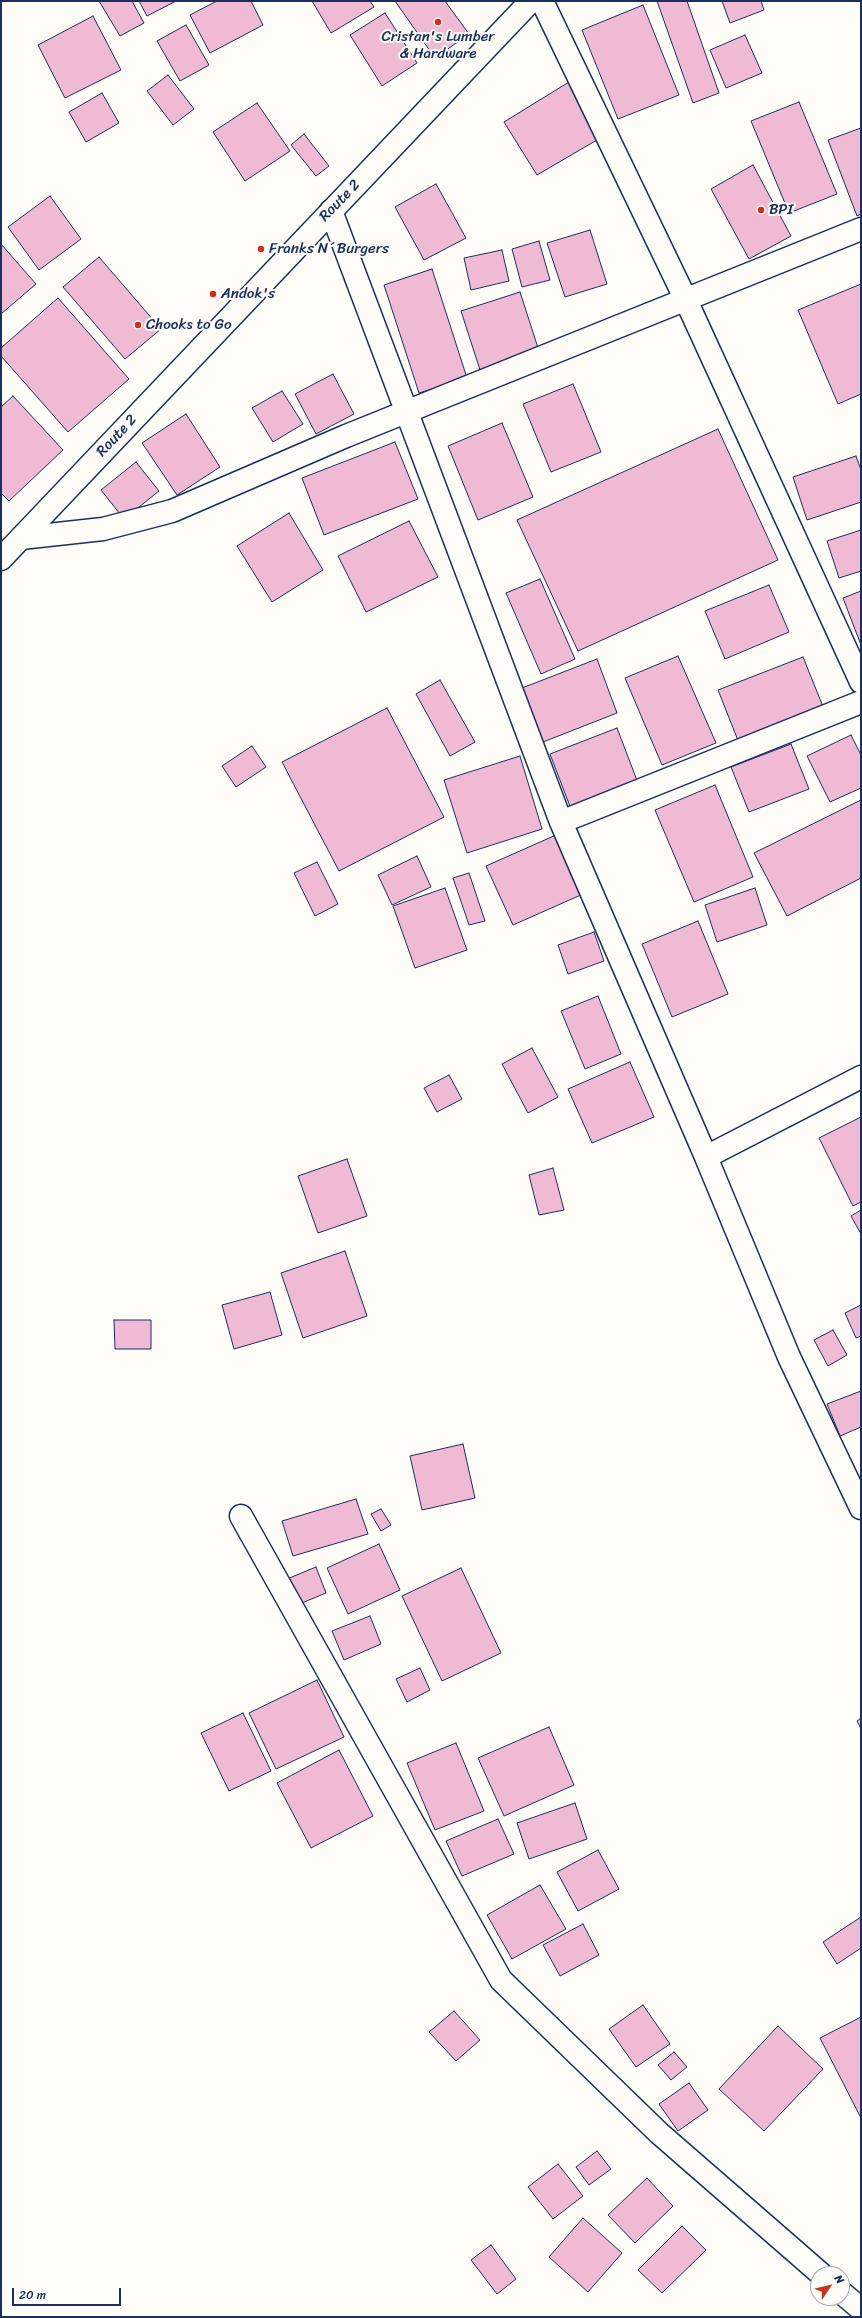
<!DOCTYPE html>
<html>
<head>
<meta charset="utf-8">
<style>
  body { margin:0 }
  #map { position:relative; width:862px; height:2318px; overflow:hidden; background:#fdfcf7; font-family:Sriracha,sans-serif }
  canvas { display:block }
  .frame { position:absolute; inset:0; border:2px solid #1b2f5e; pointer-events:none }
  .north { position:absolute; left:810px; top:2266px; width:40px; height:40px; box-sizing:border-box; background:#fdfcf7; border:1px solid #a3aaba; border-radius:50%; rotate:55deg; font-size:11px; font-weight:700; line-height:16px; text-align:center; color:#1b2f5e }
  .north::after { content:''; display:block; margin:auto; width:14px; height:18px; background:#c8321e; clip-path:polygon(50% 0,100% 100%,50% 72%,0 100%) }
  .scale { position:absolute; left:12px; top:2288px; width:109px; height:18px; box-sizing:border-box; border:2px solid #1b2f5e; border-top:0; padding-left:5px; font-size:12px; line-height:14px; white-space:nowrap; color:#1b2f5e; -webkit-text-stroke:3px #fdfcf7; paint-order:stroke }
</style>
</head>
<body>
<div id="map">
<canvas width="862" height="2318"></canvas>
<div class="frame"></div>
<div class="north">N</div>
<div class="scale">20 m</div>
</div>
<script>
const ctx = document.querySelector('canvas').getContext('2d');
ctx.lineJoin = 'round';
function fillPath(path, color) { ctx.fillStyle = color; ctx.fill(path, 'evenodd'); }
const shape = rows => new Path2D(rows.map(r => 'M' + r).join(''));
function stroke(path, color, width, dash) { ctx.strokeStyle = color; ctx.lineWidth = width; ctx.lineCap = dash ? 'butt' : 'round'; ctx.setLineDash(dash || []); ctx.stroke(path); }
function drawText(font, color, halo, rows, align = 'center') {
  ctx.font = font + ' Sriracha,sans-serif'; ctx.lineWidth = 4; ctx.setLineDash([]); ctx.textBaseline = 'middle'; ctx.strokeStyle = halo; ctx.fillStyle = color; for (const [text, x, y, turn = 0] of rows) {
    ctx.save(); ctx.translate(x, y); ctx.rotate((+turn || 0) * Math.PI / 180); ctx.textAlign = isNaN(turn) ? turn : align; if (halo) ctx.strokeText(text, 0, 0); ctx.fillText(text, 0, 0); ctx.restore();
  }
}
const building = shape([
  [99,1,132,1,144,23,120,36,99,1],
  [139,1,176,1,147,16,139,1],
  [217,1,251,1,263,25,210,53,190,15,217,1],
  [312,1,370,1,374,7,331,33,312,1],
  [395,1,445,1,469,34,435,58,395,1],
  [657,1,687,1,719,93,693,103,657,1],
  [722,1,761,1,764,10,730,23,722,1],
  [643,5,679,95,618,119,582,30,643,5],
  [385,13,417,63,382,86,350,35,385,13],
  [93,16,121,70,65,98,38,45,93,16],
  [186,25,209,65,180,81,157,41,186,25],
  [745,35,762,73,726,88,710,50,745,35],
  [168,75,194,109,173,125,147,91,168,75],
  [569,82,602,137,537,175,504,122,569,82],
  [102,93,119,123,86,142,69,112,102,93],
  [799,102,837,194,789,213,751,121,799,102],
  [257,103,290,151,245,181,213,132,257,103],
  [861,128,861,214,857,216,828,140,861,128],
  [304,134,329,166,316,176,291,145,304,134],
  [753,165,791,236,749,259,711,189,753,165],
  [436,184,466,238,424,260,395,207,436,184],
  [50,196,81,239,39,270,8,227,50,196],
  [590,230,607,284,565,297,547,243,590,230],
  [539,241,550,280,522,287,512,249,539,241],
  [1,244,36,284,1,314,1,244],
  [502,250,509,281,471,290,464,258,502,250],
  [99,257,161,329,125,359,63,287,99,257],
  [432,269,467,378,419,393,384,285,432,269],
  [861,284,861,394,838,404,798,310,861,284],
  [520,292,539,351,480,370,461,311,520,292],
  [58,298,129,379,68,432,1,356,1,348,58,298],
  [333,374,354,414,316,434,295,394,333,374],
  [573,384,601,452,551,472,523,404,573,384],
  [282,391,303,424,273,442,252,408,282,391],
  [13,396,63,450,9,501,1,493,1,407,13,396],
  [186,414,220,467,177,495,142,443,186,414],
  [502,423,533,497,478,520,448,446,502,423],
  [718,429,778,560,578,651,517,520,718,429],
  [395,442,418,499,324,535,302,478,395,442],
  [856,456,861,470,861,502,807,520,793,477,856,456],
  [136,462,159,491,124,519,101,490,136,462],
  [289,513,323,570,272,602,237,546,289,513],
  [409,521,438,577,366,612,338,556,409,521],
  [861,530,861,571,839,578,827,541,861,530],
  [540,579,575,659,541,674,506,593,540,579],
  [769,585,789,632,725,659,705,611,769,585],
  [861,591,861,645,843,598,861,591],
  [678,656,716,743,662,765,625,678,678,656],
  [803,657,824,709,739,743,718,690,803,657],
  [597,659,617,713,543,742,522,688,597,659],
  [440,680,475,742,450,756,416,694,440,680],
  [387,708,444,817,339,871,282,762,387,708],
  [617,728,638,783,571,809,550,754,617,728],
  [851,735,861,755,861,788,830,802,807,756,851,735],
  [791,744,809,789,749,812,731,767,791,744],
  [252,746,266,767,236,787,222,766,252,746],
  [520,756,542,829,467,853,444,780,520,756],
  [715,785,753,877,694,902,655,810,715,785],
  [861,800,861,878,787,916,754,853,861,800],
  [556,835,583,894,513,925,486,866,556,835],
  [417,856,431,887,392,905,378,875,417,856],
  [317,862,338,904,315,916,294,873,317,862],
  [469,873,485,921,469,925,453,878,469,873],
  [445,888,467,950,415,968,393,906,445,888],
  [755,888,767,925,717,942,705,905,755,888],
  [698,921,728,994,672,1017,642,944,698,921],
  [594,932,604,961,568,974,558,945,594,932],
  [598,996,621,1054,585,1069,561,1011,598,996],
  [532,1048,558,1097,528,1113,502,1064,532,1048],
  [630,1062,654,1117,592,1143,568,1089,630,1062],
  [449,1075,462,1099,437,1112,424,1088,449,1075],
  [861,1117,861,1202,853,1206,819,1138,861,1117],
  [347,1159,367,1216,318,1233,298,1176,347,1159],
  [553,1168,564,1210,539,1215,529,1175,553,1168],
  [861,1210,861,1234,851,1216,861,1210],
  [345,1251,367,1316,303,1338,281,1273,345,1251],
  [270,1292,282,1335,234,1349,222,1305,270,1292],
  [861,1305,861,1336,856,1338,845,1313,861,1305],
  [114,1320,151,1320,151,1349,115,1349,114,1320],
  [833,1330,847,1355,828,1366,814,1340,833,1330],
  [861,1391,861,1427,840,1436,827,1404,861,1391],
  [463,1444,475,1498,422,1510,410,1456,463,1444],
  [356,1499,368,1534,293,1556,282,1521,356,1499],
  [381,1509,391,1525,381,1531,371,1514,381,1509],
  [379,1544,400,1590,348,1614,327,1568,379,1544],
  [316,1567,326,1593,297,1605,287,1579,316,1567],
  [461,1568,501,1653,442,1681,402,1596,461,1568],
  [370,1616,381,1644,344,1660,332,1631,370,1616],
  [420,1668,430,1690,407,1702,396,1679,420,1668],
  [317,1680,344,1737,276,1769,249,1713,317,1680],
  [243,1713,271,1771,229,1791,201,1733,243,1713],
  [861,1718,861,1729,857,1721,861,1718],
  [549,1727,574,1785,504,1816,478,1758,549,1727],
  [456,1743,484,1811,435,1830,407,1763,456,1743],
  [339,1750,373,1816,311,1848,277,1783,339,1750],
  [575,1803,587,1839,529,1859,517,1823,575,1803],
  [498,1819,514,1854,462,1876,446,1841,498,1819],
  [598,1850,619,1889,578,1911,557,1872,598,1850],
  [540,1885,566,1929,512,1959,487,1915,540,1885],
  [861,1917,861,1948,837,1964,823,1942,861,1917],
  [583,1924,599,1955,560,1976,543,1945,583,1924],
  [643,2005,670,2044,636,2067,609,2029,643,2005],
  [454,2011,480,2040,456,2061,429,2032,454,2011],
  [861,2017,861,2118,820,2038,861,2017],
  [778,2026,823,2069,764,2131,719,2089,778,2026],
  [674,2052,687,2067,671,2080,658,2065,674,2052],
  [689,2083,708,2110,678,2131,659,2104,689,2083],
  [597,2151,611,2169,589,2185,576,2167,597,2151],
  [558,2164,583,2196,553,2219,528,2187,558,2164],
  [647,2178,673,2206,635,2243,608,2215,647,2178],
  [583,2218,622,2253,588,2292,549,2257,583,2218],
  [682,2226,706,2250,662,2293,638,2270,682,2226],
  [491,2245,516,2279,497,2294,471,2260,491,2245]
]);
fillPath(building, '#f0bad4');
stroke(building, '#1b2f5e', 1);
const street = shape([
  [542,1,685,298],
  [331,211,561,822],
  [861,702,561,822,706,1157,861,1077],
  [706,1157,789,1357,861,1508],
  [241,1516,501,1980,659,2133,821,2274],
  [842,2293,861,2309]
]);
const secondary = shape([
  [685,298,861,682],
  [21,538,103,529,172,511,346,436,861,229]
]);
const highway = shape([
  [1,559,531,1]
]);
stroke(street, '#1b2f5e', 25);
stroke(secondary, '#1b2f5e', 25);
stroke(highway, '#1b2f5e', 25);
stroke(street, '#fdfcf7', 22);
stroke(secondary, '#fdfcf7', 22);
stroke(highway, '#fdfcf7', 22);
for (const [x, y, r, color] of [
  [438,22,4,"#c8321e"],
  [761,210,4,"#c8321e"],
  [261,249,4,"#c8321e"],
  [213,294,4,"#c8321e"],
  [138,325,4,"#c8321e"]
]) { const dot = new Path2D(); dot.arc(x, y, r, 0, 2 * Math.PI); ctx.fillStyle = color; ctx.fill(dot); stroke(dot, '#fdfcf7', 1.5); }
drawText('15px', '#1b2f5e', '#fdfcf7', [
  ["Cristan's Lumber",438,37,"center"],
  ["& Hardware",438,54,"center"],
  ["BPI",769,210],
  ["Franks N´Burgers",269,249],
  ["Andok's",221,294],
  ["Chooks to Go",146,325]
], 'left');
drawText('15px', '#1b2f5e', '#fdfcf7', [
  ["Route 2",340,201,-46],
  ["Route 2",117,436,-47]
]);
</script>
</body>
</html>
